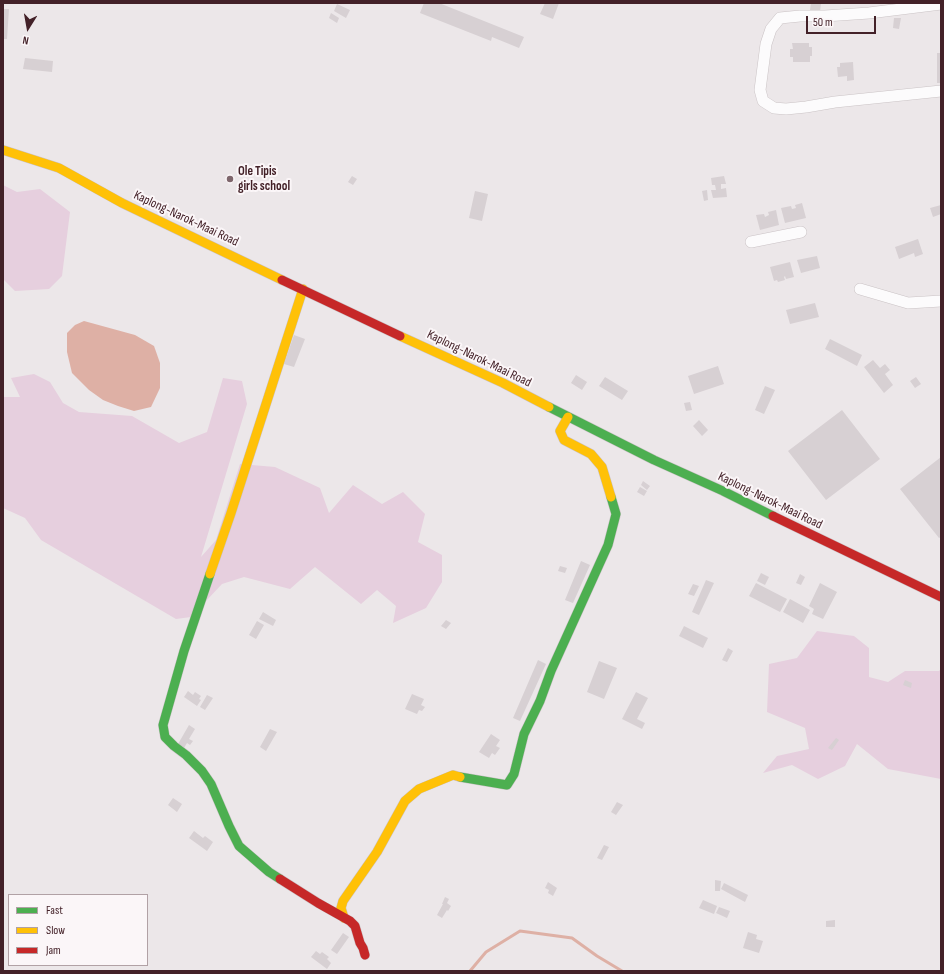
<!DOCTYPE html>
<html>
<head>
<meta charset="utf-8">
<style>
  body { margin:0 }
  #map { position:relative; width:944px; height:974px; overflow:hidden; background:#ece7e9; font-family:"Sofia Sans Condensed",sans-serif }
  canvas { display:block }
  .frame { position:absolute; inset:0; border:4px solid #432128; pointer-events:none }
  .legend { position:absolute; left:8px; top:894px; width:140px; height:72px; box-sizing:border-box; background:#fbf6f8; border:1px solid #b1a1a5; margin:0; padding:5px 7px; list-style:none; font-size:12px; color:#432128 }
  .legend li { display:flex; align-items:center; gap:8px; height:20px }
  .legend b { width:20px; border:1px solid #b1a1a5 }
  .north { position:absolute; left:8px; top:8px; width:40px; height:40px; -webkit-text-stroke:3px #fbf6f8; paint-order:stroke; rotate:191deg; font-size:11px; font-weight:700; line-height:16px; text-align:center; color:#432128 }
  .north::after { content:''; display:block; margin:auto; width:14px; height:18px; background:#432128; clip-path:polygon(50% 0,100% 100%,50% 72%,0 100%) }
  .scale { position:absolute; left:806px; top:16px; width:70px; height:18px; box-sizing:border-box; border:2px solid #432128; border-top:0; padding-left:5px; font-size:12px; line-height:14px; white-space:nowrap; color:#432128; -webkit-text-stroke:3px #fbf6f8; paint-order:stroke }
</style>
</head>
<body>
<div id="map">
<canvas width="944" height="974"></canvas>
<div class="frame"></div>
<ul class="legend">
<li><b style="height:5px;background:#4caf50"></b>Fast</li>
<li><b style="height:5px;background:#ffc107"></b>Slow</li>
<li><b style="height:5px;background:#c62828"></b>Jam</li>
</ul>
<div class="north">N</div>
<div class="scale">50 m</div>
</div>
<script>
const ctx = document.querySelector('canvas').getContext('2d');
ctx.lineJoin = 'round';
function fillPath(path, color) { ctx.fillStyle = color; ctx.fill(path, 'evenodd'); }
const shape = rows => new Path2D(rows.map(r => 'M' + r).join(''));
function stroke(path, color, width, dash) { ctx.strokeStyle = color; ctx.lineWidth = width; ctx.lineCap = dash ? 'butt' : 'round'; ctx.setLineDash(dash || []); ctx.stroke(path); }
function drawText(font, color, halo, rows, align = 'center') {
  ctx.font = font + ' "Sofia Sans Condensed",sans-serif'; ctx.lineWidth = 4; ctx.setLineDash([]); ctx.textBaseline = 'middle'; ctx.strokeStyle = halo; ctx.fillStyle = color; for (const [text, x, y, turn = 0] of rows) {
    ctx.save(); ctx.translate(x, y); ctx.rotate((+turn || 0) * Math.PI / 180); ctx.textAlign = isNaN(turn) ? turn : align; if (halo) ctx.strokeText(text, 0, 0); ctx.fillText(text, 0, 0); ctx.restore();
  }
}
fillPath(shape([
  [3,185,17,192,40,189,70,212,62,276,49,289,15,291,3,279],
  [34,374,50,382,63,403,79,412,132,416,179,443,207,432,223,378,242,381,247,404,201,557,216,540,240,464,275,467,320,488,329,513,353,485,382,504,403,492,425,514,418,542,442,555,442,582,426,608,393,623,396,606,377,590,361,604,315,567,290,589,244,577,222,584,191,617,176,619,41,540,25,518,3,508,3,397,20,397,11,378],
  [817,631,854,636,869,648,869,677,888,682,905,671,939,671,941,669,941,779,888,769,857,744,845,766,818,779,792,765,763,773,777,756,809,749,805,728,767,712,769,664,797,658]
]), '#e6cfde');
fillPath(shape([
  [84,321,135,335,154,346,160,363,160,388,151,407,134,411,118,406,103,400,89,390,72,373,67,352,67,333,75,325]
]), '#deb0a5');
stroke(shape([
  [470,971,486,952,520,931,572,938,597,956,622,971]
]), '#deb0a5', 3);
fillPath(shape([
  [424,3,439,3,524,37,519,48,492,37,491,41,420,13],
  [545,3,559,3,553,19,540,14],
  [811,3,821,3,820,12,810,10],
  [337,4,350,10,346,18,334,11],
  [3,9,9,9,7,39,3,39],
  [331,13,339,18,337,23,329,18],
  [894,18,901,18,899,29,893,28],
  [792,43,809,43,809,47,812,47,812,56,810,56,810,62,793,62,793,57,790,57,790,49,793,49],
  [937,53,941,53,941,83,937,83],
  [25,58,53,61,52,72,23,69],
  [853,62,854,80,847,81,847,76,838,77,837,67,840,67,840,63],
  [352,176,357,179,353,185,348,182],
  [724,176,726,184,721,184,721,189,726,188,727,197,713,198,711,190,716,190,715,185,712,185,711,178],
  [707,190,708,200,704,201,702,191],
  [475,191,488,194,482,221,469,218],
  [802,203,806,218,785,223,781,208,791,206,792,209,796,208,795,205],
  [941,205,941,214,933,217,930,208],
  [776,210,779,225,760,230,756,215,764,214,765,217,769,215,768,212],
  [918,239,923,254,915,257,914,253,899,259,895,247],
  [817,256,820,268,801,273,797,260],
  [790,262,794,277,786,279,785,276,784,277,785,280,778,282,777,280,774,281,770,267],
  [815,303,819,317,790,324,786,310],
  [294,335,305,339,294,367,284,364],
  [830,339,862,355,857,366,825,349],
  [873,360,880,368,885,364,890,370,885,374,893,385,884,393,864,367],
  [718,366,724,384,694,394,688,376],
  [576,375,587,382,582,390,571,383],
  [605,377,628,391,622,400,599,386],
  [916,377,921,384,915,388,910,381],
  [765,386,775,390,764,414,755,410],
  [690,402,692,410,686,411,684,403],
  [842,410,880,459,826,500,788,451],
  [699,420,708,430,702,436,693,426],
  [941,457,941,537,939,538,900,489],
  [643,481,650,486,647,490,641,485],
  [640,487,647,491,644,496,637,492],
  [581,561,590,565,573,603,565,600],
  [560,566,567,568,565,573,558,571],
  [761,573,769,577,765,585,757,581],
  [800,574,805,577,801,585,796,583],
  [706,580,714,583,699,615,692,612],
  [756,583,787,599,780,612,749,596],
  [820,583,837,592,823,619,812,614,814,609,809,606],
  [693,584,699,586,694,596,688,594],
  [790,599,810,610,803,623,783,612],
  [263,612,276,620,273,626,259,619],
  [446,620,451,623,446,629,441,626],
  [257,621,264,625,256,639,249,635],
  [684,626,708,638,703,648,679,636],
  [728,648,733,651,727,662,722,660],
  [538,660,546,664,520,721,513,718],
  [599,661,617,668,604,699,587,692],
  [905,680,912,683,911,688,903,685],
  [188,691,193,695,195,692,201,696,199,699,201,700,197,706,184,697],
  [636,692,648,698,637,719,645,723,642,729,622,719],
  [412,694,424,699,421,705,425,707,422,711,419,710,417,714,405,709],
  [207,695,213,698,205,710,200,707],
  [189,725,195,729,189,739,193,741,190,745,187,743,184,748,178,744],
  [270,729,277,732,266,751,260,747],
  [491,734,500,740,496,746,500,748,495,755,492,753,489,758,479,752],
  [836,738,839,740,832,750,828,748],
  [173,798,182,804,177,812,168,805],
  [617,802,623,805,616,815,611,812],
  [194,831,203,838,205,836,213,842,207,851,189,838],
  [604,845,609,847,602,860,597,858],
  [715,880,721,881,720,891,715,891],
  [548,882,557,888,553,896,548,893,549,890,545,888],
  [724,883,748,895,745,902,721,889],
  [445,897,449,899,447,903,451,906,448,911,447,910,442,918,437,915,443,904,442,904],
  [703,900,717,906,714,914,699,908],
  [719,907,730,911,727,918,716,913],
  [835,920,835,927,826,927,826,921],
  [748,932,757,935,756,939,763,941,759,953,743,948],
  [343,933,349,937,337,954,331,950],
  [316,951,320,954,322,952,329,957,327,959,331,963,327,969,311,957]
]), '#d7d0d3');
const street = shape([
  [941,4,869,13,825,16,800,16,780,18,771,29,766,44,760,90,763,101,774,108,786,109,806,107,835,102,941,91],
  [751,242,801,232],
  [860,289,908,303,941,301]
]);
const fast = shape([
  [549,407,654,460,723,491,773,516],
  [210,574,184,651,163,725,165,737,174,746,186,755,202,771,211,784,229,826,239,846,269,872,280,879],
  [460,777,507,785,514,774,524,734,540,701,551,671,608,545,616,514,611,497]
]);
const slow = shape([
  [3,150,59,168,122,203,282,280],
  [400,336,503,383,549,407],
  [568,417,560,431,564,440,591,454,602,467,611,497],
  [210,574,231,513,303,289],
  [344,918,341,908,343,901,377,852,405,801,419,789,453,775,460,777]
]);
const jam = shape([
  [282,280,400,336],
  [773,516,941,597],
  [280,879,318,903,350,921,355,926,360,943,363,948,365,955]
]);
stroke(street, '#cac3c5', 12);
stroke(fast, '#cac2c5', 10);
stroke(slow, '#cac2c5', 10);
stroke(jam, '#cac2c5', 10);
stroke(street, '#fcfbfc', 11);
stroke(fast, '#4caf50', 9);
stroke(slow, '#ffc107', 9);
stroke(jam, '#c62828', 9);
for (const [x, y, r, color] of [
  [230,179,4,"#7e666c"]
]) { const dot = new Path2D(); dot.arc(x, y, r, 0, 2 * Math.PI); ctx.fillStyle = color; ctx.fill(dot); stroke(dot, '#fbf6f8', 1.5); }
drawText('bold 13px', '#432128', '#fbf6f8', [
  ["Ole Tipis",238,172],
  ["girls school",238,187]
], 'left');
drawText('13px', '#432128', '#fbf6f8', [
  ["Kaplong-Narok-Maai Road",186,219,25],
  ["Kaplong-Narok-Maai Road",479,359,26],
  ["Kaplong-Narok-Maai Road",770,501,26]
]);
</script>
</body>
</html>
